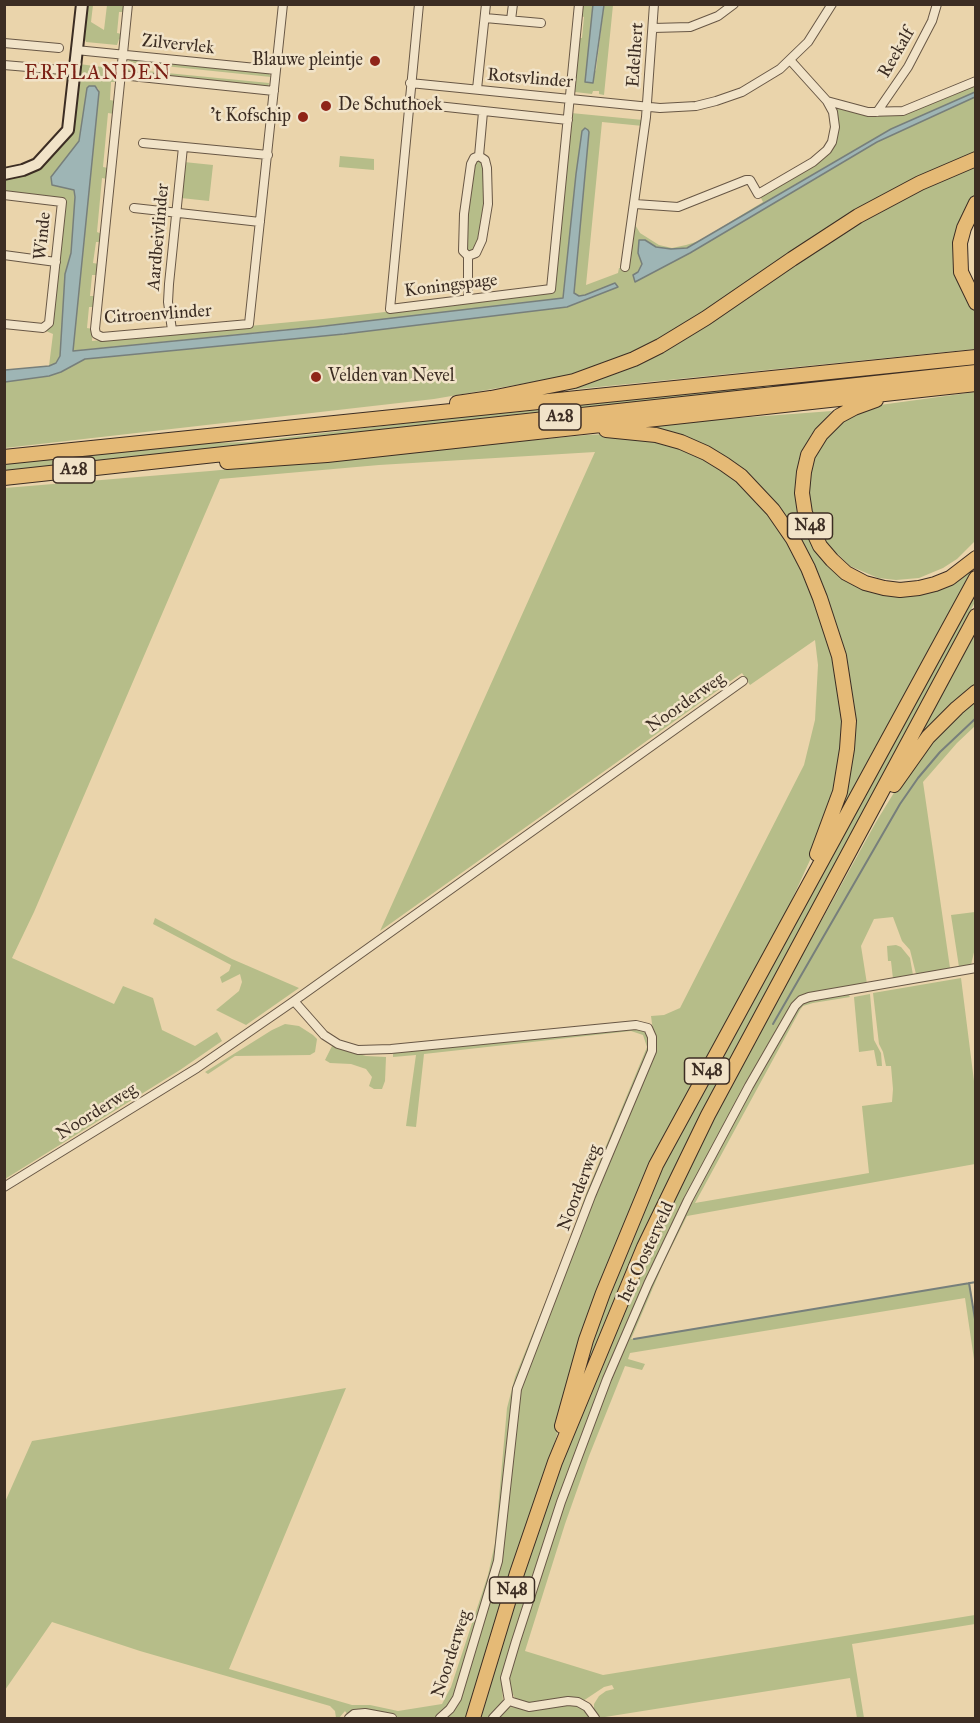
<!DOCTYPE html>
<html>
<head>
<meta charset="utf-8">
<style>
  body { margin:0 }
  #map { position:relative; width:980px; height:1723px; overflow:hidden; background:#ead4ab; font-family:"IM FELL Great Primer",serif }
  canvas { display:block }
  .frame { position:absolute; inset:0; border:6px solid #3c2d23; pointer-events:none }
</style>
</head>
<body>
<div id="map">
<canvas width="980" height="1723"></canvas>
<div class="frame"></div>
</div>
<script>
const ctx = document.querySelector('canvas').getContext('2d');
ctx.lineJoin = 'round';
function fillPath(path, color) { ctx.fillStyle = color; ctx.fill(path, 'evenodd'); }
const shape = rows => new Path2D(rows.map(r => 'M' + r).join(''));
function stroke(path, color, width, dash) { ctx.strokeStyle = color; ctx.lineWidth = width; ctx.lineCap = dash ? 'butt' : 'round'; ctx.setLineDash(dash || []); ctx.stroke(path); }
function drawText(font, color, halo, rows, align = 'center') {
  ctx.font = font + ' "IM FELL Great Primer",serif'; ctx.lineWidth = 5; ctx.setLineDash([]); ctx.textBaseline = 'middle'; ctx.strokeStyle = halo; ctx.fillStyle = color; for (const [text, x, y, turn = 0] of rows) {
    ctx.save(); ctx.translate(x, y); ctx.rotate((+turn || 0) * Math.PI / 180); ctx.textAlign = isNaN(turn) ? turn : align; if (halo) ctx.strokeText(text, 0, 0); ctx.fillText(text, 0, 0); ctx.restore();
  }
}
fillPath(shape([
  [87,5,93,5,91,22,104,30,107,5,125,5,124,12,119,12,117,33,122,34,122,39,119,39,117,45,86,42,84,38],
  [582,5,593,5,585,82,596,70,604,5,613,5,604,95,599,94,599,91,593,91,592,94,575,92,574,90,579,38,582,38,584,17,581,16],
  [132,59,268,72,271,77,126,62],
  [79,64,118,69,117,82,111,82,110,100,115,101,114,114,108,113,103,167,108,168,107,179,102,178,97,232,102,234,101,242,96,242,93,263,99,264,98,275,92,275,90,296,96,296,95,307,89,307,87,328,93,329,92,341,323,319,553,293,571,113,643,120,643,126,602,122,586,285,618,273,619,268,626,268,634,223,640,233,659,245,672,248,686,245,699,241,763,202,760,196,821,161,831,149,835,108,837,107,863,114,895,115,904,113,975,84,975,92,891,129,687,248,671,249,656,247,645,240,638,253,642,264,635,281,690,253,877,142,975,97,975,154,662,337,624,356,562,377,434,399,5,448,5,382,49,376,61,372,85,359,344,334,567,307,618,287,615,283,585,295,579,296,574,293,589,132,576,174,563,298,420,316,72,351,99,92,98,88,87,88,79,141,52,185,74,190,75,197,71,253,65,274,60,356,56,363,49,366,53,334,46,331,53,323,65,200,5,192,5,177,40,167,67,140,72,131],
  [126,69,269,83,268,88,126,73],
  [340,156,374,159,374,170,339,167],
  [477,160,482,162,486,183,484,222,475,250,471,253,466,250,468,206,474,164],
  [184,162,213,165,209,201,181,198],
  [975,163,975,199,964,217,966,298,975,311,975,349,529,394,595,378,906,193],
  [931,370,941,370,5,474,4,464,213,443,248,442,466,416],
  [975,392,975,541,957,559,943,568,919,578,896,580,878,578,850,566,826,543,816,527,810,509,808,494,809,469,823,437,858,408],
  [832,411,811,435,802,454,797,476,798,512,804,530,813,547,828,564,887,592,975,565,843,811,828,844,846,790,840,638,819,580,732,462,690,438,645,425],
  [628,433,661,440,703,457,733,477,776,523,808,584,816,603,831,654,840,701,842,734,839,775,821,836,784,917,659,1151,631,1209,581,1349,549,1463,468,1718,445,1718,453,1710,498,1568,518,1392,593,1197,655,1046,651,1016,664,1015,680,1008,804,765,815,720,818,665,815,640,750,685,742,673,380,931,595,452,379,465,220,479,34,912,12,958,114,1004,123,986,153,998,162,1030,195,1046,217,1032,222,1041,180,1070,5,1179,5,488,210,471,587,435],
  [975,581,975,602,771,987,574,1410,587,1347,658,1170],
  [975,630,975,687,897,773],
  [975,698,975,726,957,743,923,782,950,968,916,974,910,950,902,941,893,917,874,919,861,946,867,984,805,996,716,1142,587,1423,502,1682,503,1702,489,1718,477,1718,516,1590,579,1409,682,1173,876,822,903,778,933,739],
  [975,912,975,948,971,965,959,967,951,915],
  [155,918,232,959,299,988,246,1025,216,1010,239,991,242,982,240,974,222,983,220,977,229,971,231,965,153,924],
  [896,945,901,947,910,958,913,975,893,979,891,961,888,961,887,946],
  [961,978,975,1089,975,1164,687,1216,664,1262,631,1339,970,1283,975,1320,975,1366,965,1298,630,1353,628,1359,645,1364,642,1370,625,1366,589,1456,565,1524,525,1651,603,1675,975,1615,975,1624,852,1644,864,1718,857,1718,850,1678,605,1717,605,1718,598,1718,594,1709,594,1704,599,1696,606,1691,614,1689,612,1685,604,1687,583,1701,528,1704,516,1700,509,1687,508,1677,562,1503,623,1346,701,1179,796,1007,803,1001,848,994,850,997,813,1003,803,1006,800,1010,695,1203,869,1173,862,1106,892,1102,893,1089,891,1066,886,1066,883,1052,879,1044,873,993],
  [870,994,874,1040,881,1053,882,1066,877,1066,874,1050,859,1052,854,997],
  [285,1024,299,1026,313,1035,317,1039,315,1052,310,1055,235,1056,208,1074,205,1072,272,1030],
  [639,1028,647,1033,651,1047,515,1388,496,1561,454,1695,449,1705,439,1716,434,1718,402,1718,373,1711,348,1715,345,1711,339,1718,336,1718,335,1711,330,1706,140,1651,52,1622,5,1690,5,1502,32,1441,346,1388,229,1669,352,1705,370,1705,398,1711,442,1704,451,1687,488,1575,495,1543,507,1408,515,1377,564,1256,586,1194,647,1047,643,1035,631,1031,424,1054,416,1127,406,1126,416,1055,393,1057,393,1054,396,1051],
  [332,1046,366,1056,386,1057,385,1081,382,1089,374,1089,369,1086,372,1077,366,1069,351,1064,330,1063,325,1060],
  [573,1704,585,1710,591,1718,496,1718,507,1708,511,1707,531,1710]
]), '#b6bd89');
const water = shape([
  [593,4,604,5,593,83,585,82,593,4],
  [89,86,95,86,99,92,73,351,316,327,563,298,576,174,582,131,585,128,588,130,589,132,574,293,579,296,585,295,615,283,618,287,567,307,344,334,96,358,85,359,61,372,49,376,5,382,5,370,49,366,56,363,60,356,65,274,71,253,75,197,74,190,52,185,51,177,79,141,87,88,89,86],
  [975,92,975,97,877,142,690,253,635,282,633,275,638,272,642,264,638,253,639,240,645,240,656,247,671,249,687,248,891,129,975,92]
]);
fillPath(water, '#9eb5b5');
stroke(water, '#777f7b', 1.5);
stroke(shape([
  [773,1024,900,804,918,778,940,752,976,718],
  [969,1283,976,1325],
  [634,1339,976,1282]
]), '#777f7b', 2);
const street = shape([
  [128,4,95,329,96,334,102,337,249,324,283,4],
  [419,4,390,309,551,289,579,4],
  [485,18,541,23],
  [511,20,513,4],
  [653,28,690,27,718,16,734,4],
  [4,43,59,48],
  [76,50,276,70],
  [790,60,827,101,868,112,903,111,976,81],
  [4,65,74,71],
  [121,75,274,91],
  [410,83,660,108,696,106,716,101,742,92,780,69,808,42,832,4],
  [477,89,486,4],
  [409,103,568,120],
  [877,112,908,67,932,21,937,4],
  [143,143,268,155],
  [4,195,62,202,49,323,43,328,4,324],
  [635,204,678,207,746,180,750,180,758,194,813,162,827,150,832,142,835,127,833,112,827,101],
  [134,208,260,222],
  [4,255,56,262],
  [468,256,476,253,482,240,488,204,487,168,485,160,479,156],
  [625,267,646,117,654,4],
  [468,299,468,256,463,251,464,214,471,164,474,158,479,156,483,112],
  [172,330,168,302,169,284,183,147],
  [294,1001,743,681],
  [4,1187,197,1068,294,1001,324,1035,338,1044,358,1050,391,1049,636,1025,648,1028,652,1037,652,1051,591,1196,517,1389,498,1561,457,1698,450,1709,440,1718],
  [509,1701,505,1678,516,1641,561,1502,607,1379,648,1284,688,1200,749,1086,795,1006,801,1000,809,997,976,968],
  [509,1701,529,1707,568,1701,578,1702,587,1707,595,1718],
  [349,1718,354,1714,365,1713,392,1718],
  [493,1718,509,1701]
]);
const secondary = shape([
  [4,174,23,170,37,164,68,130,82,4]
]);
const highway = shape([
  [976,203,964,228,960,243,961,272,976,303],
  [876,400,854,408,839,416,821,434,808,455,804,472,802,493,805,513,820,546,832,560,846,573,865,583,884,588,900,590,919,588,935,584,950,578,976,558],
  [457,403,491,398,574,381,634,359,660,346,706,318,792,259,858,216,920,183,976,159],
  [606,430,656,435,681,442,706,453,724,464,741,476,773,510,793,539,808,568,820,598,839,656,849,721,847,749,840,792,817,854],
  [4,457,976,357],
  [227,462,327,455,976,384],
  [4,478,976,372],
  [894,785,928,737,957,708,976,692],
  [562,1426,586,1340,603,1293,656,1165,976,578],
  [473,1718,517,1573,555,1462,644,1247,708,1115,976,616]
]);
stroke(street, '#685745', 10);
stroke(secondary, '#3c2d23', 14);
stroke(highway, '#3c2d23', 16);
stroke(street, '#f1e3c8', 8);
stroke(secondary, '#f1e3c8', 10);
stroke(highway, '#e5ba76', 14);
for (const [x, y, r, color] of [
  [375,61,6,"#8f2418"],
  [326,106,6,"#8f2418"],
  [303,117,6,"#8f2418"],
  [316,377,6,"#8f2418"]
]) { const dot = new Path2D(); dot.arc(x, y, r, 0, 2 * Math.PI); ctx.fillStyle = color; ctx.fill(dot); stroke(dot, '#f1e3c8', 2); }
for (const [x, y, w] of [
  [560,417,42],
  [74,470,42],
  [810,526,45],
  [707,1071,45],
  [512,1590,45]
]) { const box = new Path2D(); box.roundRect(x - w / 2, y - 13, w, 26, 4.5); ctx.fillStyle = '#f1e3c8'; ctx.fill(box); stroke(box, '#3c2d23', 1.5); }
drawText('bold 16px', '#3c2d23', null, [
  ["A28",560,417],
  ["A28",74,470],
  ["N48",810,526],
  ["N48",707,1071],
  ["N48",512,1590]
]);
drawText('18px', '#3c2d23', '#f1e3c8', [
  ["Zilvervlek",178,45,6],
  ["Reekalf",897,53,-60],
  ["Edelhert",636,55,-86],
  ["Rotsvlinder",530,79,5],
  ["Winde",43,236,-84],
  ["Aardbeivlinder",159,237,-85],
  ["Koningspage",451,286,-7],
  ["Citroenvlinder",158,315,-4],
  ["Noorderweg",686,703,-35],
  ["Noorderweg",97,1112,-32],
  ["Noorderweg",580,1188,-69],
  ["het Oosterveld",647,1252,-65],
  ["Noorderweg",452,1654,-72]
]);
drawText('18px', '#3c2d23', '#f1e3c8', [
  ["Blauwe pleintje",363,61],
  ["De Schuthoek",338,106,"left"],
  ["'t Kofschip",291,117],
  ["Velden van Nevel",328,377,"left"]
], 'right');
ctx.letterSpacing = '1.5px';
drawText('20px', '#7a1f14', '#f1e3c8', [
  ["ERFLANDEN",98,74]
]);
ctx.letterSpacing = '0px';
</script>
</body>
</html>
